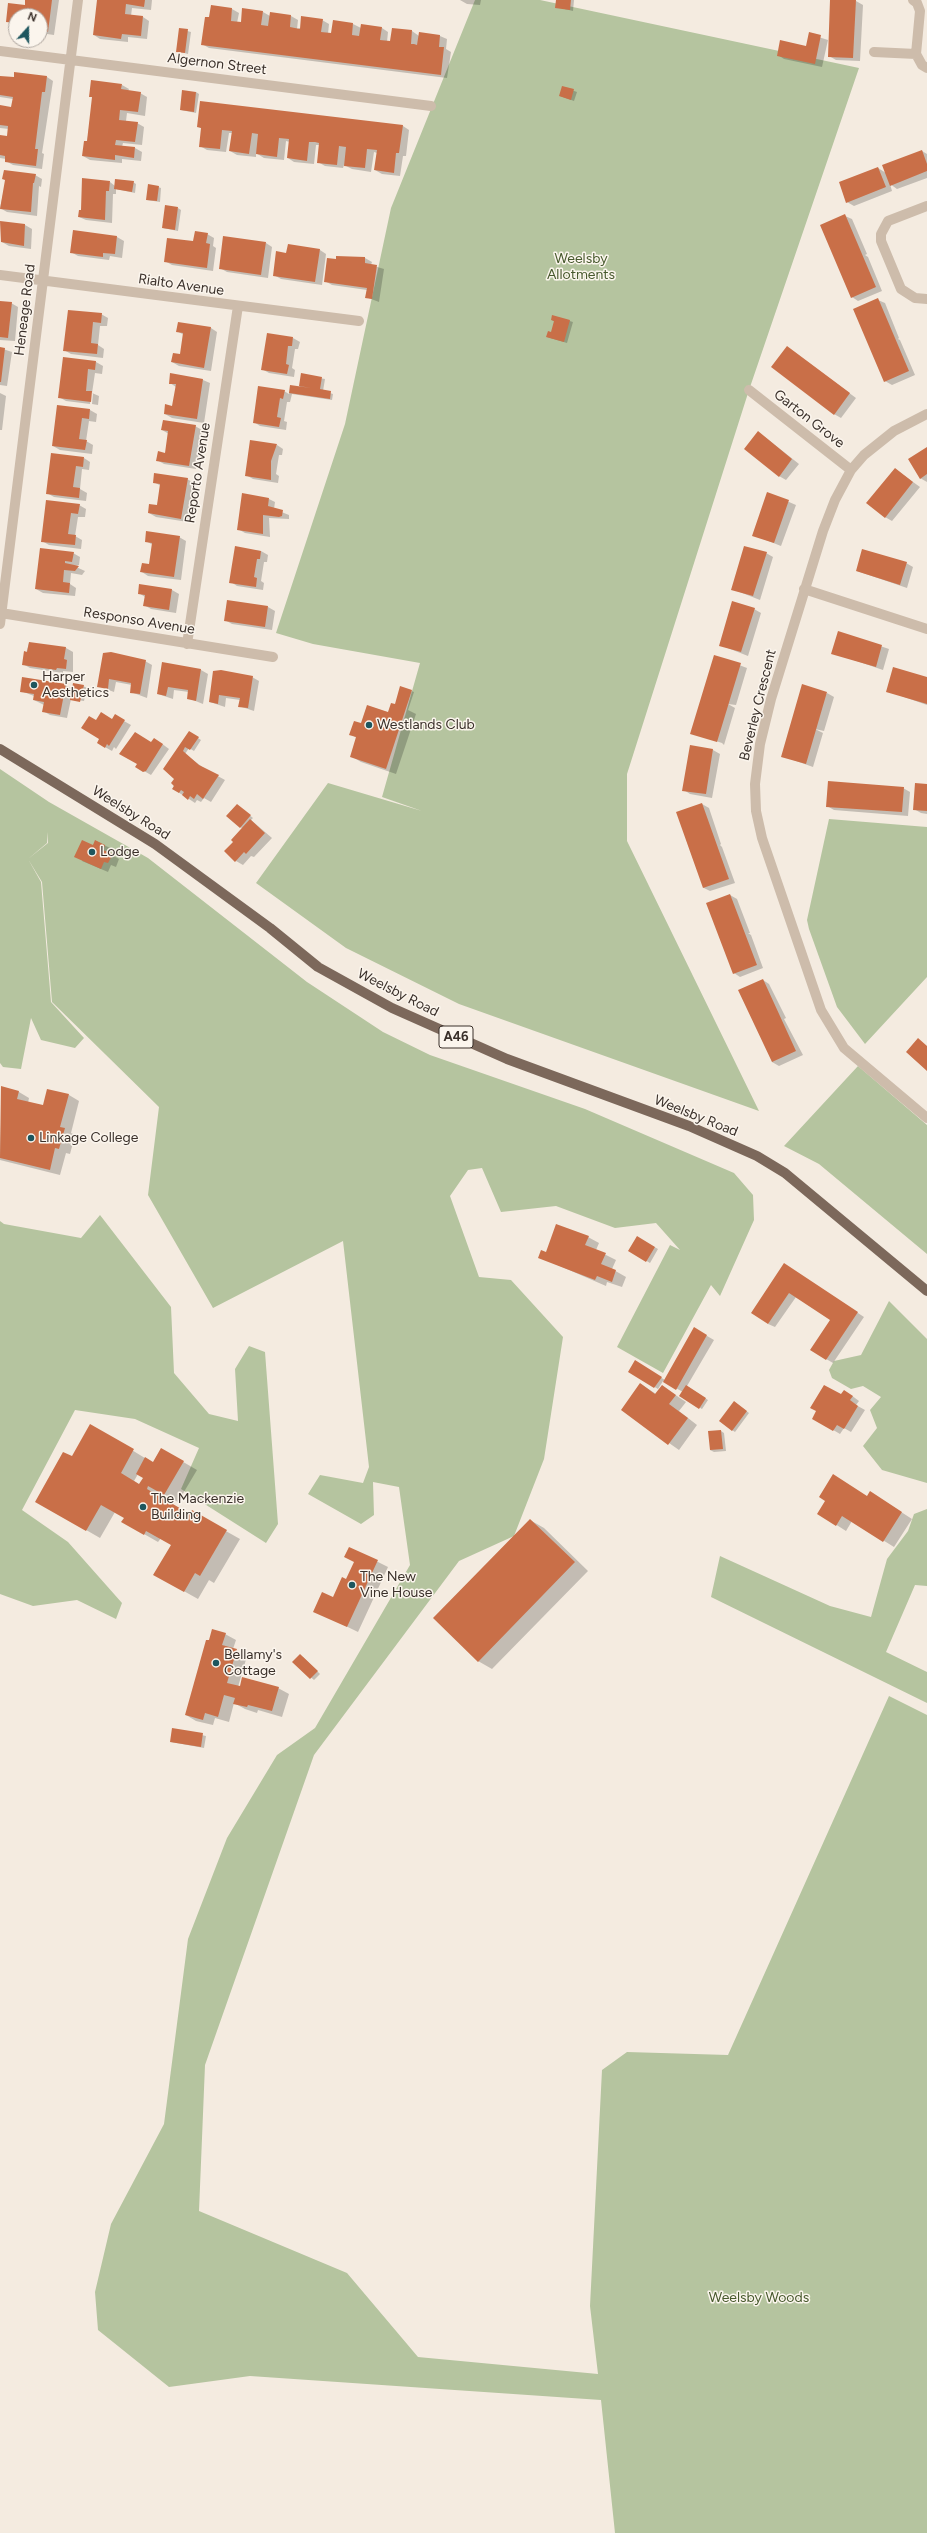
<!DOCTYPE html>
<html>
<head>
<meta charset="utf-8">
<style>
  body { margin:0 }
  #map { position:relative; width:927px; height:2533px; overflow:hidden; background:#f4ebe0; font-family:Figtree,sans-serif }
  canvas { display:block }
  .north { position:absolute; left:8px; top:8px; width:40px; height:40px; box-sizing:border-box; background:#fbf5ed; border:1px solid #aea69f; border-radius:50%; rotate:21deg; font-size:11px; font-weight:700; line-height:16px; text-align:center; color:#3a302a }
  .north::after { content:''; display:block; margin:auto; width:14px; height:18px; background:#1e565e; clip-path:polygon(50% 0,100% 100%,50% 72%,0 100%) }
</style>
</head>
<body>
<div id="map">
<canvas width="927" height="2533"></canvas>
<div class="north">N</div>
</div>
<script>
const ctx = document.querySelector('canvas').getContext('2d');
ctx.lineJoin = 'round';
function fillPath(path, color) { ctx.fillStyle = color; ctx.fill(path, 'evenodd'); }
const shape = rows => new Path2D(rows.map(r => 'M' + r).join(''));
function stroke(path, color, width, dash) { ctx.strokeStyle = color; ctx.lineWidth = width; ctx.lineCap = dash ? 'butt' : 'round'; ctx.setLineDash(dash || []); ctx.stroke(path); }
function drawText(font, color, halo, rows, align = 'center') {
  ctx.font = font + ' Figtree,sans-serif'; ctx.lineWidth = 3; ctx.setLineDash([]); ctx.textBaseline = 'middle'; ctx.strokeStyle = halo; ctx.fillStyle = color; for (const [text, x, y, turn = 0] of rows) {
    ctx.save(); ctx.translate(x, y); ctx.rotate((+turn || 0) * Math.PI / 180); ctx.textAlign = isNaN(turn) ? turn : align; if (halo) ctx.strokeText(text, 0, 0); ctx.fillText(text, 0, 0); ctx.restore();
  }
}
fillPath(shape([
  [475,0,540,0,859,68,749,390,627,774,627,841,759,1111,459,1004,346,948,256,883,328,783,422,811,382,797,420,663,313,644,276,633,345,424,391,208],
  [0,769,49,802,148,858,307,982,383,1032,430,1055,585,1109,734,1173,753,1195,754,1220,720,1296,711,1285,663,1373,617,1347,670,1245,680,1250,656,1223,615,1228,556,1206,501,1212,482,1168,468,1170,450,1196,479,1277,511,1280,563,1337,544,1459,514,1536,459,1561,314,1755,205,2065,199,2211,347,2273,418,2357,598,2374,590,2306,602,2070,627,2052,728,2055,889,1696,927,1715,927,2533,615,2533,601,2400,250,2376,169,2387,98,2330,95,2292,111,2224,164,2124,188,1939,227,1838,277,1755,315,1728,410,1565,399,1487,373,1482,374,1515,361,1524,308,1494,320,1475,363,1483,369,1467,343,1241,213,1308,148,1195,159,1107,52,1002,42,882,28,859,48,843,48,832,47,843,28,859,41,882,51,1002,84,1038,75,1048,41,1040,31,1018,21,1069,3,1067,0,1063],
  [829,819,927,827,927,977,865,1044,837,1007,809,929,807,920],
  [858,1066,927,1125,927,1254,819,1164,784,1146],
  [100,1215,171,1307,174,1373,209,1414,238,1421,235,1369,249,1346,265,1352,278,1524,266,1543,181,1489,199,1448,135,1419,75,1410,22,1510,68,1542,122,1603,116,1619,77,1600,33,1606,0,1594,0,1221,4,1224,81,1238],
  [889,1301,927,1339,927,1483,882,1470,863,1446,877,1428,870,1410,881,1397,863,1386,851,1389,832,1378,829,1370,834,1361,861,1355],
  [927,1509,927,1586,915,1585,886,1652,927,1672,927,1703,711,1597,720,1556,830,1606,871,1617,887,1559,908,1531,914,1514]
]), '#b5c49f');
fillPath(shape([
  [26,0,59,0,54,35,40,33,40,16,16,16,16,25,7,21,26,6],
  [98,0,152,0,151,10,132,8,131,16,143,17,149,21,147,39,128,37,128,42,100,39,94,35],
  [460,0,481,0,480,5,467,4],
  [557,0,574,0,573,11,556,7],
  [856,1,863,5,860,61,836,60,829,56],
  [232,9,239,13,237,23,242,23,263,12,270,16,271,14,291,16,298,20,297,29,322,20,329,24,328,34,332,35,353,24,361,28,382,28,388,32,387,42,391,42,412,31,419,36,420,33,440,36,447,39,446,49,451,52,447,78,209,48,202,44,210,18],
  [180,29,191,32,188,54,177,51],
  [809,34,828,40,822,67,784,59,778,55,807,47],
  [0,77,47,77,53,81,42,153,44,154,42,169,13,165,6,161,6,159,0,158,0,136,8,137,9,129,0,128,0,106,12,108,13,99,0,97],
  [122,85,129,89,128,91,140,93,147,97,145,116,127,113,126,121,137,123,144,127,142,145,123,143,122,147,135,148,142,152,141,161,122,159,122,163,90,160,83,156,87,143,93,98,90,96],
  [563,87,577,92,574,101,560,96],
  [196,92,199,94,196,113,181,110],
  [198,126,403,126,409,130,406,156,403,156,400,176,382,174,375,170,377,153,374,152,371,172,352,169,344,165,343,168,325,166,318,162,320,145,316,145,314,164,294,162,288,158,290,142,286,141,284,160,264,158,256,153,256,157,237,155,230,151,232,133,229,133,226,152,207,150,200,146,202,129],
  [922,151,927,154,927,178,897,189,890,184,892,191,854,206,847,202,878,168,886,173],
  [35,175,42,179,41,187,39,186,37,216,7,212,0,208,6,180],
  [110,182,115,186,133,182,136,184,135,193,116,189,116,194,113,194,112,223,86,220,79,217,82,211],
  [158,187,161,188,160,202,147,200],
  [178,208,181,210,178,231,163,228],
  [845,216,852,219,867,254,865,255,868,257,882,291,858,301,852,297],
  [1,222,25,225,32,229,31,249,9,246,2,242],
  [74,231,117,237,124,241,122,258,110,256,109,260,78,256,71,252],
  [207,234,214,238,213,246,216,248,213,271,172,265,165,261],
  [266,243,272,247,268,278,227,272,220,268],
  [320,250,326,254,322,285,281,279,274,275],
  [365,258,372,262,371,265,384,269,379,302,366,297,367,290,332,285,325,281,337,260],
  [878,300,885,303,899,338,898,339,900,340,915,375,892,385,885,381],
  [0,302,11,303,18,307,15,341,0,340],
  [69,311,101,314,108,318,107,326,100,326,98,345,104,349,103,358,71,354,64,350],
  [553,316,573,322,567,343,547,337,552,333,555,322,552,320],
  [211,328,217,332,211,371,179,366,172,362,181,355,184,335,177,331],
  [293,338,300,342,298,349,295,349,292,368,295,370,294,377,269,373,262,369],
  [787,347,856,398,841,418,834,414],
  [0,348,12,352,7,386,0,385],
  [64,358,96,362,103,366,102,374,95,373,92,393,99,396,98,405,92,404,93,393,91,393,90,404,66,401,59,397],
  [171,375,203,380,210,383,204,423,172,418,165,414,173,407,176,387,170,383],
  [302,375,325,379,323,391,333,394,332,400,292,394,290,402,287,402,284,421,287,422,286,430,260,426,254,422,284,391,289,394,291,386,300,387],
  [0,393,6,396,2,430,0,430],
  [58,406,90,410,97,414,96,422,89,421,86,441,93,445,92,454,60,450,53,446],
  [195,426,202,430,196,469,164,464,157,460,166,454,169,434,162,430],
  [765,437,799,464,786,480,779,476],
  [277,445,283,449,282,455,279,455,276,474,279,476,278,483,253,479,246,475],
  [927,449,927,482,920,478],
  [84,458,90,462,89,470,82,469,80,489,87,493,86,501,54,497,47,493],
  [895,469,920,487,892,521,885,517],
  [187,479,194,483,188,522,156,517,149,513,157,506,161,486,154,482],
  [768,493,796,505,781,546,753,535],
  [269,499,275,502,274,509,289,515,289,519,269,518,270,537,245,533,238,529],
  [47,501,79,505,86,509,85,517,78,517,75,536,82,540,81,549,49,545,42,541],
  [179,537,186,541,181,580,148,576,142,572,150,565,153,545,146,541],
  [236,548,261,551,268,555,267,562,264,562,261,581,264,583,263,590,237,586,231,582],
  [41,549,73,553,80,557,79,565,74,566,85,571,82,575,71,573,70,584,76,588,75,596,43,593,36,589],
  [766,553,773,557,760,600,732,589],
  [906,563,913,567,907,588,857,571],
  [140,585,172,590,179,594,176,613,151,609,144,605,145,597,139,593],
  [268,607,275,611,272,630,232,624,225,620],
  [754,609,761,613,748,656,720,645],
  [839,632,889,649,883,670,833,653],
  [29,643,66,648,73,652,73,672,63,671,63,673,30,668,23,664],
  [104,654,145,661,152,665,147,698,131,692,132,685,116,682,114,692,98,686],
  [715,656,747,668,736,705,728,704,735,708,724,745,722,743,691,733],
  [163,664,201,670,208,674,203,704,188,698,189,692,174,690,173,699,158,694],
  [214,672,252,677,259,681,254,711,239,706,240,700,226,698,225,707,210,702],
  [927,678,927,705,887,691],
  [65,685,73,689,83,686,87,688,84,701,71,699,67,718,50,715,43,711,44,705,34,700,34,696,21,691],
  [411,691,414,692,408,710,416,714,396,774,361,762,351,756,357,738,350,734,362,725,389,713],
  [827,693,834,697,824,731,815,729,823,733,813,767,782,756],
  [115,716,131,725,116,749,114,747,112,751,98,743,100,739,96,722,113,720],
  [189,732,201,740,194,751,189,748,185,754,205,769,225,780,211,802,204,798,201,802,197,800,195,803,189,799,173,789,175,779,169,774],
  [152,743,161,743,169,749,151,775,144,771],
  [691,746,713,750,720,754,712,798,690,794,684,790],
  [927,785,927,814,921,813,914,809],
  [903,788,910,792,908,816,834,810,827,806],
  [702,804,709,808,721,844,720,845,722,847,735,883,710,891,704,888],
  [237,805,253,818,251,820,272,838,254,857,251,856,243,865,236,861,242,828,240,827],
  [96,841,112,849,110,854,119,859,116,867,111,865,108,872,82,861],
  [730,895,737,899,750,933,748,933,751,935,763,968,740,977,734,973],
  [763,980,769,984,786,1018,784,1019,803,1055,779,1066,772,1062],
  [2,1088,19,1092,29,1098,28,1103,43,1106,69,1095,79,1101,71,1133,75,1135,70,1154,66,1153,60,1175,0,1160],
  [588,1237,599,1243,596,1250,616,1260,612,1269,626,1277,622,1287,607,1282,606,1286,539,1257],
  [637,1237,658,1249,650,1263,630,1251],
  [791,1269,864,1317,833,1363,811,1350,831,1320,796,1297,775,1327,768,1324],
  [695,1329,714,1340,687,1386,708,1400,702,1409,680,1396,683,1392,663,1381,658,1389,629,1372,635,1362,665,1380],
  [641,1384,656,1394,662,1386,686,1402,679,1411,697,1425,679,1450,622,1410],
  [851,1395,859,1401,856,1405,865,1410,851,1432,844,1428,840,1434,813,1418,841,1396],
  [737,1404,749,1413,735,1432,732,1430],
  [91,1425,153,1463,161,1449,197,1470,178,1502,162,1493,160,1498,190,1515,192,1512,240,1539,214,1583,209,1580,198,1599,155,1575,172,1545,161,1538,158,1542,123,1522,125,1517,115,1512,100,1538,36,1501,72,1458],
  [138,1474,144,1478,140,1485,134,1481],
  [721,1431,724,1433,726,1451,714,1452,710,1450],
  [868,1497,881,1499,912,1519,894,1547,852,1521,846,1531,818,1513],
  [530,1520,544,1528,588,1571,492,1669,478,1661],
  [350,1548,388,1567,358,1632,315,1611,333,1598,347,1580,355,1562],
  [225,1634,236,1640,233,1649,247,1656,238,1687,278,1688,289,1694,282,1717,258,1710,257,1713,245,1709,234,1703,229,1722,215,1718,213,1725,196,1721,186,1715],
  [303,1657,320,1674,314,1680,293,1662],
  [173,1729,206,1736,204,1748,171,1742]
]), '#0003');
fillPath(shape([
  [25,0,52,0,48,32,40,31,40,16,16,16,16,23,6,22,8,3,25,5],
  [97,0,145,0,144,7,126,4,125,14,143,16,141,36,122,34,121,39,93,35],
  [556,0,571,0,570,10,555,8],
  [830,0,856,0,853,58,828,57],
  [211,5,232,8,231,21,241,22,242,8,263,11,261,25,268,26,270,12,291,15,290,27,300,29,301,16,323,19,321,32,331,33,333,20,353,23,352,35,359,36,361,24,382,27,380,40,390,41,392,28,412,30,411,44,414,44,417,45,419,32,440,35,439,47,444,47,441,75,201,45,205,17,209,17],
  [179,28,188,29,185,53,176,52],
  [809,32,821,35,815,64,777,56,780,40,806,46],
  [14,72,47,76,45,92,42,92,35,149,38,149,36,166,5,162,5,156,0,155,0,135,7,136,8,126,0,125,0,105,11,107,13,97,0,95,0,76,14,77],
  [91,80,122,84,121,89,141,92,138,112,120,110,119,120,138,122,135,142,116,140,115,145,135,147,134,158,115,155,115,160,82,156,84,141,87,141,92,97,89,97],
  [562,86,574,89,571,100,559,96],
  [182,90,196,92,194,112,180,110],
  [200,101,403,125,399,153,396,153,394,173,374,170,377,150,367,149,365,168,344,166,346,147,339,146,337,165,317,163,319,143,315,142,309,142,307,161,287,158,289,139,279,138,277,157,256,154,258,134,252,133,249,154,229,151,232,131,222,130,220,149,199,147,201,128,197,127],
  [922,150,927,164,927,171,890,186,882,165],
  [878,167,886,187,846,203,839,182],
  [4,170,36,174,34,183,33,183,31,212,0,209,5,180,2,179],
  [82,178,110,181,109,191,106,191,105,220,78,217,79,210,81,210],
  [115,179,134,181,132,192,114,189],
  [148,184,159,186,157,201,146,200],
  [165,205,178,207,175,230,162,228],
  [845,214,876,287,851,298,820,225],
  [0,221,25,224,24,246,1,242],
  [73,230,117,236,115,254,103,253,103,257,70,253],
  [195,231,208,233,206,243,210,244,207,268,164,262,167,238,193,241],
  [223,236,266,242,261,275,219,269],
  [288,244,320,249,315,282,273,276,276,251,286,253],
  [336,256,365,257,365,263,377,265,372,299,365,298,367,288,324,282,327,258,336,259],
  [878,298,909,371,884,382,853,309],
  [0,301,12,302,8,338,0,337],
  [68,310,102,313,101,323,93,322,91,343,98,344,97,354,63,351],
  [552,315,570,320,564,342,546,337,548,331,551,332,554,321,551,320],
  [178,322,211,327,204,368,171,362,173,353,180,354,183,333,176,332],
  [267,333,293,337,292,346,288,346,286,364,289,365,287,374,261,370],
  [787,346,850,393,834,415,771,367],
  [0,347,5,348,1,382,0,382],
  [63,357,96,361,95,370,88,369,86,391,92,391,91,402,58,398],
  [170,373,203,379,197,419,164,414,165,404,172,406,176,384,169,384],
  [301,373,322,377,320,389,331,391,330,399,289,393,290,385,311,388,299,386],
  [258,386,285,390,283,399,280,398,277,417,281,418,279,427,253,423],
  [57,405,90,409,89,419,82,418,79,439,87,440,85,450,52,446],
  [163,420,196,425,189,466,156,461,158,451,165,453,168,431,161,430],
  [758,431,792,459,779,477,744,449],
  [250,440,277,444,271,461,271,480,245,476],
  [927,447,927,474,920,479,908,459],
  [51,453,84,457,83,467,76,466,73,487,80,488,79,498,46,494],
  [895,468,913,482,885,518,866,503],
  [154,473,188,478,181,519,148,513,149,504,157,505,160,484,153,483],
  [767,492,789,500,774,543,752,536],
  [242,493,269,498,268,506,283,510,282,516,279,517,263,515,263,534,237,530],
  [46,500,80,504,78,514,71,513,68,534,76,535,75,545,41,542],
  [146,531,180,536,174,577,140,572,142,563,149,564,152,543,145,542],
  [235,546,261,551,260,559,257,559,254,577,257,578,256,587,229,583],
  [744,546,767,552,753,596,731,590],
  [40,548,74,552,72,562,65,561,65,563,79,566,75,571,64,570,63,582,70,583,69,593,35,589],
  [862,549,907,562,900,585,856,571],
  [139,584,172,589,169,610,143,606,145,595,138,594],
  [227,600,268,606,265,627,224,621],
  [732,601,755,608,741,652,719,646],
  [838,631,882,645,876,667,831,654],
  [29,642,66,647,64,659,67,660,66,669,57,668,56,670,22,665,24,651,27,652],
  [111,652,146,660,140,694,130,693,131,683,109,679,108,689,97,687,103,653],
  [714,655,741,663,717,742,690,734],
  [162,662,201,669,196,701,187,699,188,690,168,687,166,696,157,694],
  [893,667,927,677,927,704,886,692],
  [221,670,253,676,248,708,238,707,240,698,219,695,218,704,209,702,213,671],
  [22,677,66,684,60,715,42,712,44,702,33,700,34,694,20,692],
  [73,683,84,685,80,702,70,700],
  [802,684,827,692,806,764,781,757],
  [400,686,412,690,386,769,350,757,356,737,349,735,354,721,361,723,367,705,388,712,391,703,395,704],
  [101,712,112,719,115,714,125,720,109,746,107,744,105,748,97,743,99,739,81,728,89,716,96,720],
  [189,731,199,737,190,750,185,747,183,751,199,765,219,775,203,799,197,794,194,799,190,796,188,800,182,795,184,792,181,790,179,793,172,789,174,786,171,783,174,779,163,769],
  [135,732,151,742,154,738,163,744,146,771,143,772,135,767,137,764,119,754],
  [690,745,713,749,706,794,682,791],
  [828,781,904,787,902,812,826,807],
  [915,783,927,784,927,811,913,810],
  [702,803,729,879,703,888,676,812],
  [237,804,251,815,240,828,226,816],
  [250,819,265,833,246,854,244,852,235,862,224,851,233,842,231,840],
  [82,840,93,845,95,840,105,845,103,850,113,854,108,863,104,862,101,869,74,857],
  [730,894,757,965,733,974,706,903],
  [763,979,796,1051,772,1062,738,990],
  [918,1038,927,1046,927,1071,906,1052],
  [1,1086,19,1091,17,1099,43,1105,47,1089,69,1094,60,1127,65,1128,59,1149,55,1148,50,1170,0,1158],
  [556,1224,589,1236,585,1245,606,1253,601,1264,616,1270,612,1282,597,1276,595,1280,538,1258,541,1250,546,1252],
  [637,1236,655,1247,646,1262,628,1251],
  [784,1263,858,1312,826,1360,810,1350,830,1320,789,1293,768,1324,751,1313],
  [694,1327,707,1335,676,1390,663,1382],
  [635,1360,662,1377,654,1388,628,1372],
  [640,1383,655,1394,662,1385,676,1395,669,1404,688,1418,668,1445,621,1410],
  [686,1385,706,1398,699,1409,679,1396],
  [824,1385,841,1394,844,1390,853,1396,850,1400,858,1406,844,1429,837,1425,833,1431,812,1419,816,1411,810,1408],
  [734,1401,747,1411,732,1431,719,1421],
  [90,1424,134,1449,121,1473,139,1484,143,1478,136,1474,145,1457,153,1462,161,1448,184,1461,164,1495,148,1486,147,1489,190,1514,192,1510,227,1530,200,1576,195,1573,184,1592,153,1575,171,1545,146,1531,144,1535,121,1522,124,1518,101,1505,86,1531,35,1502,63,1452,72,1456],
  [721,1430,723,1449,710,1450,708,1431],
  [833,1474,867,1496,870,1491,902,1512,883,1542,842,1516,836,1526,817,1514,825,1501,819,1497],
  [530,1519,575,1562,478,1662,433,1618],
  [349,1547,378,1560,347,1627,313,1612,322,1592,333,1597,342,1577,346,1579,354,1562,344,1557],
  [212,1629,226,1633,222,1645,237,1649,227,1683,240,1686,242,1677,279,1687,272,1711,248,1705,247,1707,233,1704,235,1698,224,1695,218,1717,205,1713,203,1720,185,1715,206,1640,209,1640],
  [300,1654,318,1671,310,1679,292,1662],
  [172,1728,203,1733,201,1747,170,1742]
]), '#c96f48');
stroke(shape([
  [913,0,917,3,920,11,916,54],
  [0,51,431,106],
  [874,52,916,54,922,65,927,68],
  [927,206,888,221,881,234,881,241,901,289,915,298,927,299],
  [0,275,359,321],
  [749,390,851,470],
  [927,414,894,431,864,455,851,470,835,500,823,531,771,699,760,744,755,784,756,811,762,838,821,1010,844,1048,927,1118],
  [804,589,927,629],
  [1,613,273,657],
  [0,624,78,0],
  [187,644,238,306]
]), '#cdbcab', 10);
stroke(shape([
  [0,749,155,844,270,928,318,967,392,1008,507,1059,689,1126,757,1156,785,1173,927,1291]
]), '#7c685b', 10);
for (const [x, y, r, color] of [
  [34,685,4,"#1e565e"],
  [369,725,4,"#1e565e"],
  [92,852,4,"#1e565e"],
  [31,1138,4,"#1e565e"],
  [143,1507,4,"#1e565e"],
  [352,1585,4,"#1e565e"],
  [216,1663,4,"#1e565e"]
]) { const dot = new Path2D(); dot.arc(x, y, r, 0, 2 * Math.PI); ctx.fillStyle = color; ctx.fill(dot); stroke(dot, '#fbf5ed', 1.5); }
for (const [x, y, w] of [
  [456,1037,34]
]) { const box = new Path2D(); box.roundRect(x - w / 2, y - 11, w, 22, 3); ctx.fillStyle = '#fbf5ed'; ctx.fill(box); stroke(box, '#3a302a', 1); }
drawText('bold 13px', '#3a302a', null, [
  ["A46",456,1037]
]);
drawText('14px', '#3a302a', '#fbf5ed', [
  ["Algernon Street",217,64,7],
  ["Rialto Avenue",181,285,8],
  ["Heneage Road",25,310,-83],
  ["Garton Grove",809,419,38],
  ["Reporto Avenue",198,473,-81],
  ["Responso Avenue",139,621,9],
  ["Beverley Crescent",758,705,-76],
  ["Weelsby Road",131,813,32],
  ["Weelsby Road",398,993,27],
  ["Weelsby Road",696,1116,22]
]);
drawText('14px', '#47592d', '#fbf5ed', [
  ["Weelsby",581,259],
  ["Allotments",581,275],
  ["Weelsby Woods",759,2298]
]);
drawText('14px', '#3a302a', '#fbf5ed', [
  ["Harper",42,677],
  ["Aesthetics",42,693],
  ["Westlands Club",377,725],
  ["Lodge",100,852],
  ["Linkage College",39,1138],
  ["The Mackenzie",151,1499],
  ["Building",151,1515],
  ["The New",360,1577],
  ["Vine House",360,1593],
  ["Bellamy's",224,1655],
  ["Cottage",224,1671]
], 'left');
</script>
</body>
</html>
